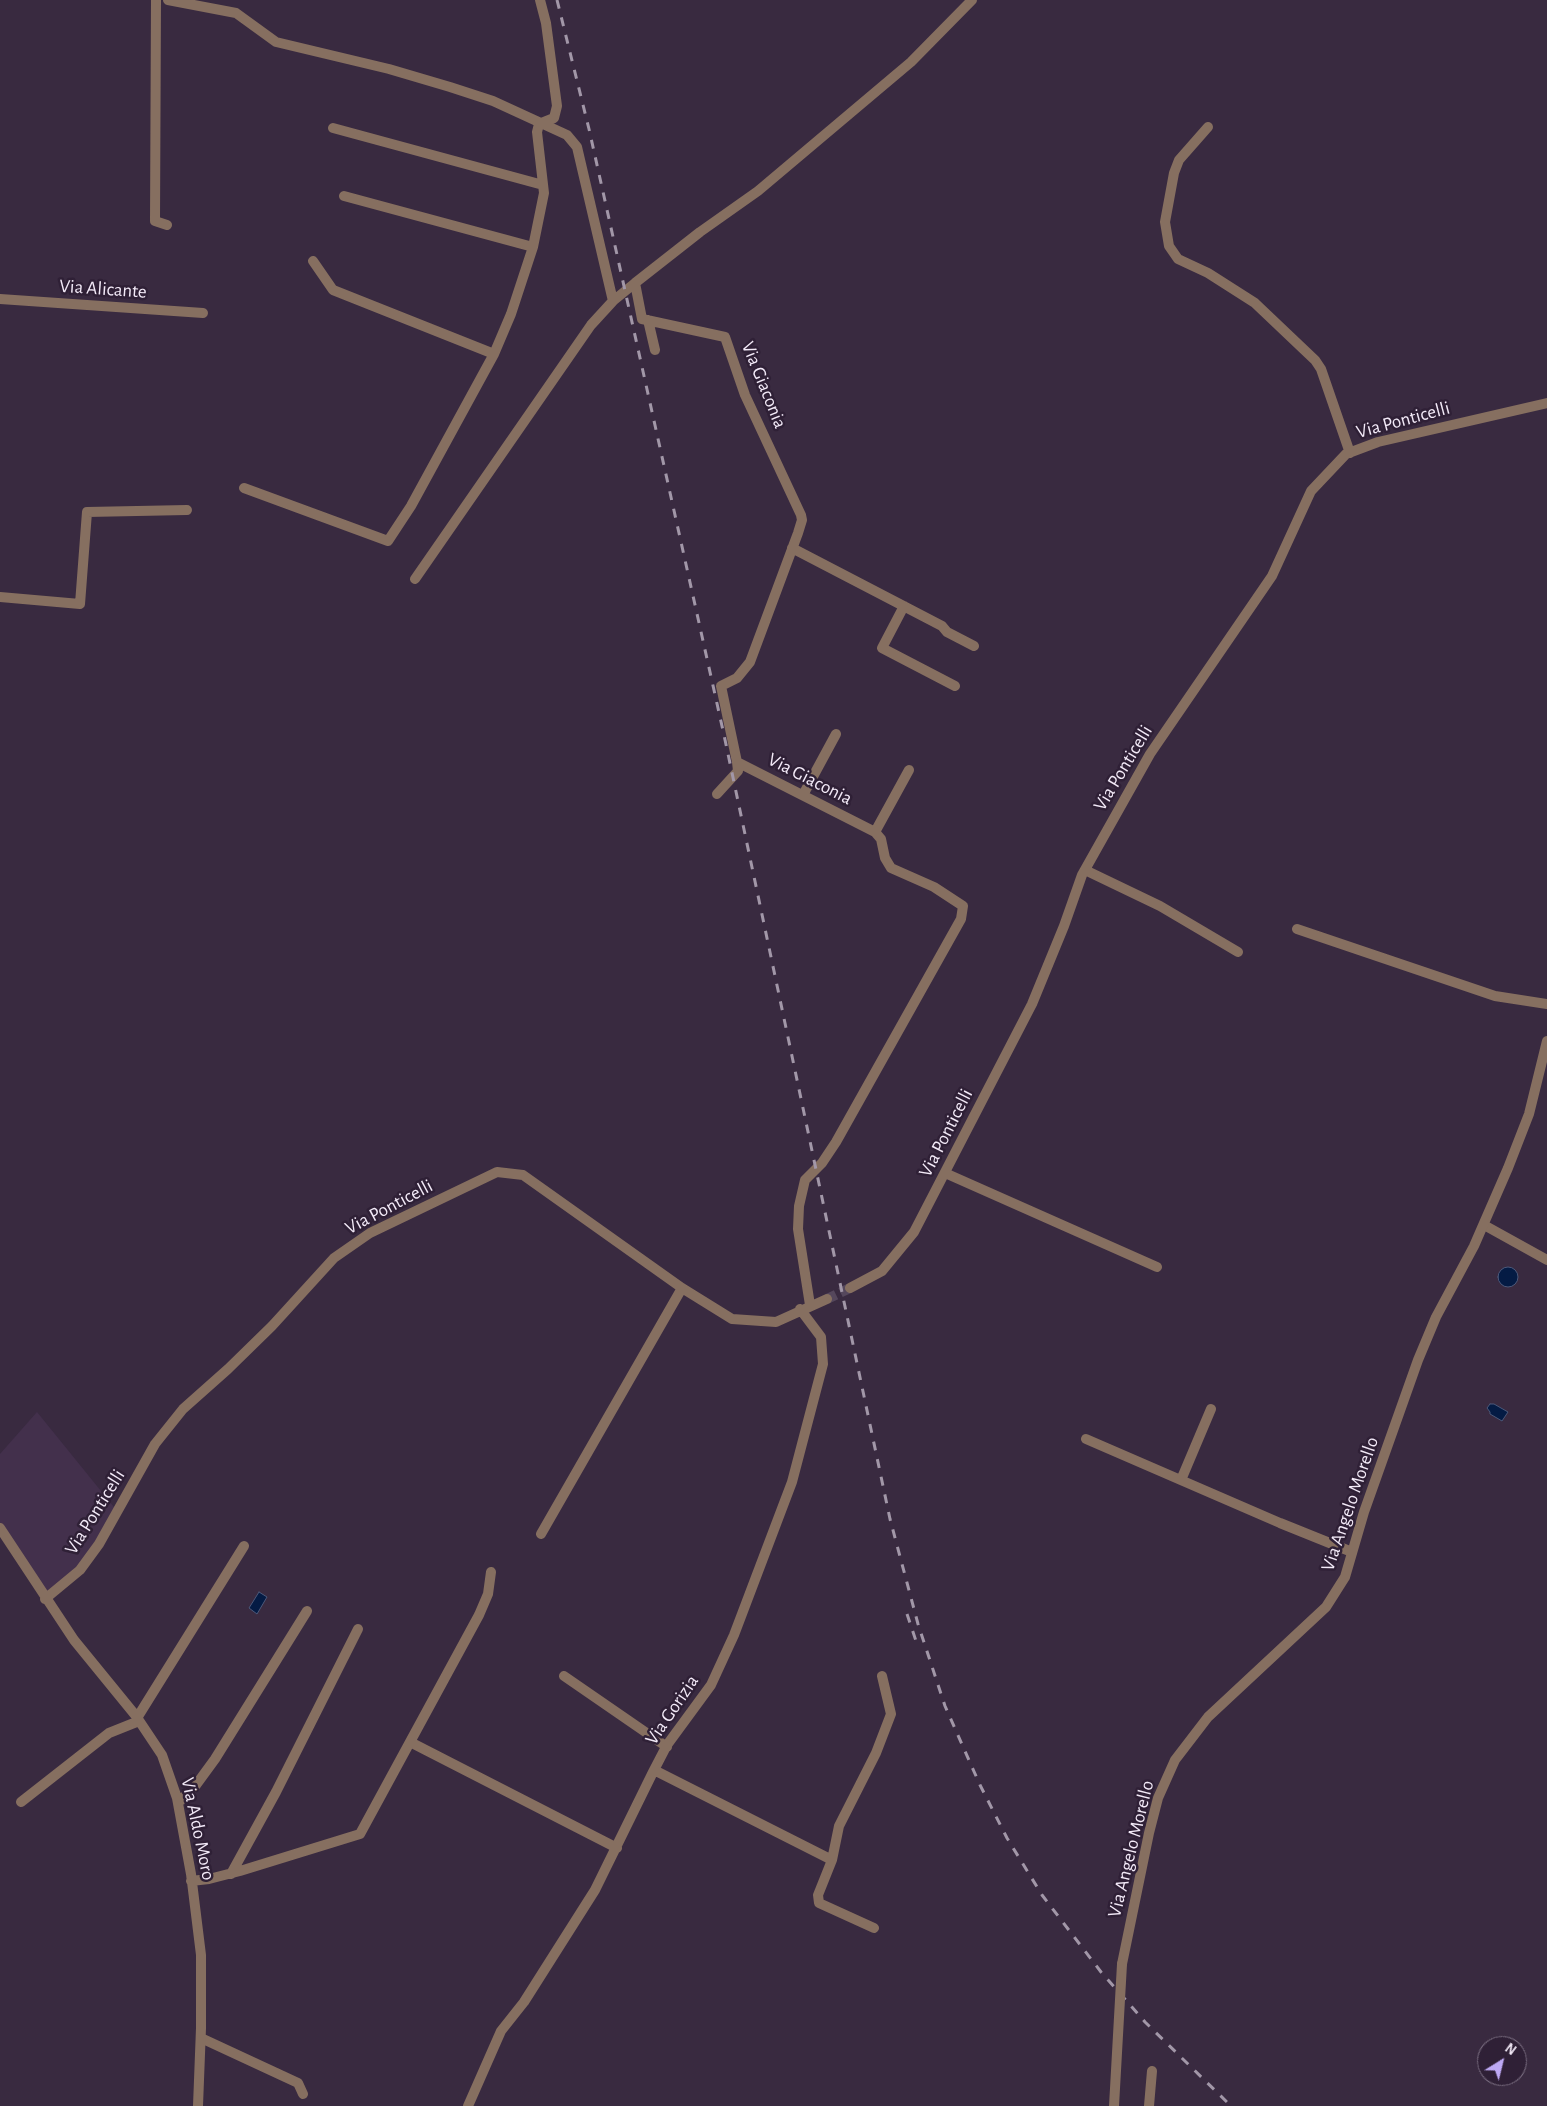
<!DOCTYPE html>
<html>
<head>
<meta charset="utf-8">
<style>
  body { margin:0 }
  #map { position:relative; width:1547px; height:2106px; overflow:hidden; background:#392a40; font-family:"Alegreya Sans",sans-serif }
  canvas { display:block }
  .north { position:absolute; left:1477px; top:2036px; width:50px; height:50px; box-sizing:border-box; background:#2f2036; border:1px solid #7d7184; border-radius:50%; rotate:36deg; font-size:14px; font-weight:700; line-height:20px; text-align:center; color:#f3eaf8 }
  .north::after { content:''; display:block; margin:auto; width:18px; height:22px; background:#bea9f5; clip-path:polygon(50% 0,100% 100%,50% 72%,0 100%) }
</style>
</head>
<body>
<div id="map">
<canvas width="1547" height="2106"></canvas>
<div class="north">N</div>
</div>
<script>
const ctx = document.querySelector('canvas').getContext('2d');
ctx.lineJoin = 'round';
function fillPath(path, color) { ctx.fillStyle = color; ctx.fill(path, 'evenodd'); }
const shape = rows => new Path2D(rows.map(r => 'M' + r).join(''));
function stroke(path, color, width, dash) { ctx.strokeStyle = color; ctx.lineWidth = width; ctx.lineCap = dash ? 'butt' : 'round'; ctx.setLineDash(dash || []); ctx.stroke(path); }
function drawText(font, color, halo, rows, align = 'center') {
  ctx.font = font + ' "Alegreya Sans",sans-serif'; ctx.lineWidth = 5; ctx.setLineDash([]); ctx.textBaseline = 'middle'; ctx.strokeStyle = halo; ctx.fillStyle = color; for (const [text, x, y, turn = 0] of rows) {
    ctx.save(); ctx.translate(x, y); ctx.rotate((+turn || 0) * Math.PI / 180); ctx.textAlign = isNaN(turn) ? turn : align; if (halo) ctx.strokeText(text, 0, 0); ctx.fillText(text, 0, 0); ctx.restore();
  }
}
fillPath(shape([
  [37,1412,118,1512,99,1544,45,1599,0,1526,0,1454]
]), '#43304c');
const water = shape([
  '1498 1277a10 10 0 1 1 20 0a10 10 0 1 1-20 0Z',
  [1490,1404,1494,1404,1508,1412,1502,1421,1490,1414,1490,1412,1487,1408,1490,1404],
  [259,1592,267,1597,257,1614,249,1608,259,1592]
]);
fillPath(water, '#041b44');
stroke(water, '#4c597a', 1);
stroke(shape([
  [827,1299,850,1288]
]), '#55475c', 10, [10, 5]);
stroke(shape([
  [156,0,155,221,167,225],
  [168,0,236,13,276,42,389,69,450,87,493,101,567,135,577,147,613,301],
  [1208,127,1179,160,1174,173,1165,222,1169,246,1178,259,1208,273,1255,303,1315,360,1321,369,1350,453],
  [333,128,543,185],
  [344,196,533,247],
  [313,261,333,290,494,354],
  [0,299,203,313],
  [648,320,655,350],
  [244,488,388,541,411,506,494,354,511,314,533,247,544,193,537,132,539,124,554,118,557,106,546,23,540,0],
  [792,548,942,626,947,632,974,646],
  [415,579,591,325,613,301,635,283],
  [0,597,80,604,87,512,187,510],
  [904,606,882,648,955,686],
  [717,794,738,771,737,762],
  [803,795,836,734],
  [875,832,909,770],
  [1085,870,1160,906,1238,952],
  [1297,929,1495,996,1547,1004],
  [945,1173,1157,1267],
  [1484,1225,1547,1260],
  [850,1288,882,1271,914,1232,1032,1004,1064,926,1082,875,1150,754,1272,576,1311,491,1346,454,1378,442,1547,403],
  [810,1305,798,1229,799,1206,805,1180,822,1163,836,1142,961,919,963,906,934,887,891,868,885,858,881,839,875,832,737,762,721,686,737,678,750,662,798,533,802,520,801,515,745,395,725,337,642,319,635,283,700,232,758,191,911,62,972,0],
  [1086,1439,1280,1523,1352,1552],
  [1181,1480,1211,1409],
  [0,1528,74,1640,136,1716,162,1755,177,1798,191,1874,201,1955,201,2028,198,2106],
  [541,1534,682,1288],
  [45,1599,80,1570,99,1544,155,1444,183,1409,228,1369,272,1326,334,1258,370,1233,497,1172,523,1175,682,1288,732,1319,776,1322,827,1299],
  [564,1676,667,1747],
  [137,1718,244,1546],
  [412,1743,617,1848],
  [654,1770,832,1860,818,1895,819,1903,874,1928],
  [21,1802,109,1733,139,1721],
  [178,1803,196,1785,215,1759,307,1611],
  [832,1860,839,1826,876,1753,891,1714,882,1676],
  [231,1874,276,1792,358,1629],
  [191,1881,209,1879,240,1871,360,1834,479,1615,488,1594,491,1572],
  [201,2038,298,2083,303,2094],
  [468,2106,501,2031,524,2002,595,1890,653,1772,667,1745,711,1685,734,1635,792,1482,823,1364,821,1337,800,1309],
  [1149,2106,1152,2071]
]), '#866f60', 10);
stroke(shape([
  [1122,1964,1149,1833,1158,1798,1175,1760,1208,1717,1326,1607,1345,1577,1364,1512,1418,1360,1436,1317,1474,1246,1508,1168,1529,1114,1547,1041]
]), '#866f60', 10);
stroke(shape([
  [557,0,589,129,724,735,890,1519,918,1624,945,1706,980,1785,1007,1838,1042,1895,1101,1972,1145,2022,1231,2106],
  [907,1614,918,1647]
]), '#a297a8', 3, [9, 9]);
stroke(shape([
  [1114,2106,1122,1964]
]), '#866f60', 10);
drawText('19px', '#f3eaf8', '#2f2036', [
  ["Via Alicante",103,289,4],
  ["Via Giaconia",764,385,68],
  ["Via Ponticelli",1403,420,-15],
  ["Via Ponticelli",1123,768,-59],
  ["Via Giaconia",810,779,27],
  ["Via Ponticelli",946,1133,-63],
  ["Via Ponticelli",389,1207,-28],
  ["Via Angelo Morello",1350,1504,-71],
  ["Via Ponticelli",95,1512,-58],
  ["Via Gorizia",672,1710,-56],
  ["Via Aldo Moro",198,1829,78],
  ["Via Angelo Morello",1131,1849,-76]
]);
</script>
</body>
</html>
